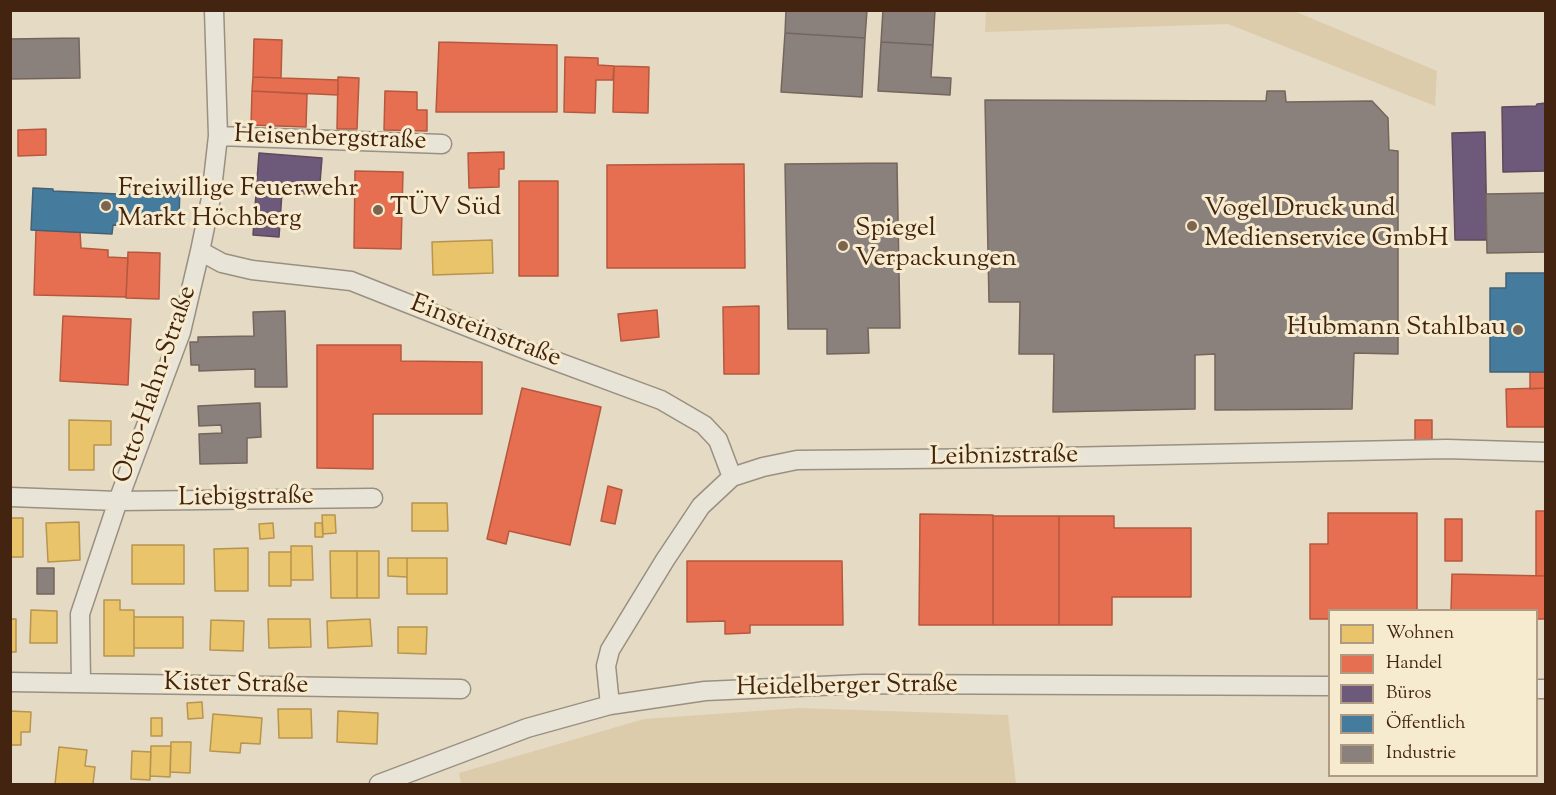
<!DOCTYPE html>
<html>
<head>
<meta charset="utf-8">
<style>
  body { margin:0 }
  #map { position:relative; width:1556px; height:795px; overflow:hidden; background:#e5dac3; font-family:"Sorts Mill Goudy",serif }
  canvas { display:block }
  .frame { position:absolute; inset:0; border:12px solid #432410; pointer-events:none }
  .legend { position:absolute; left:1328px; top:609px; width:210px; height:168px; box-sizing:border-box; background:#f7ebcf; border:2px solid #af9b83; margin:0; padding:8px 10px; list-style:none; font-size:18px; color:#432410 }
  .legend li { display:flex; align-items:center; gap:12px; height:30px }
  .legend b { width:30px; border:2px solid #af9b83 }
</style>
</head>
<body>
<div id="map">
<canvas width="1556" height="795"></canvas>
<div class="frame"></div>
<ul class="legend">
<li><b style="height:16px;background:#e9c46a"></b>Wohnen</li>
<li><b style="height:16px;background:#e76f51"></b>Handel</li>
<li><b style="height:16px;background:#6d597a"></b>Büros</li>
<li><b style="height:16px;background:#457b9d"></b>Öffentlich</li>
<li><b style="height:16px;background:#8a817c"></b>Industrie</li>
</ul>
</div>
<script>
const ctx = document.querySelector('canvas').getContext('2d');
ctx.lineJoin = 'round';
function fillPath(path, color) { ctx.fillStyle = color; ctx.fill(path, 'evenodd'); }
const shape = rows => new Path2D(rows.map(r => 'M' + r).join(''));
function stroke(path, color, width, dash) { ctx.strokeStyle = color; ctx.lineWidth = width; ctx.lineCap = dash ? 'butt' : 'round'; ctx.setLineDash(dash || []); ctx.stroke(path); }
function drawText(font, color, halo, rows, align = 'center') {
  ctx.font = font + ' "Sorts Mill Goudy",serif'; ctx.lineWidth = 6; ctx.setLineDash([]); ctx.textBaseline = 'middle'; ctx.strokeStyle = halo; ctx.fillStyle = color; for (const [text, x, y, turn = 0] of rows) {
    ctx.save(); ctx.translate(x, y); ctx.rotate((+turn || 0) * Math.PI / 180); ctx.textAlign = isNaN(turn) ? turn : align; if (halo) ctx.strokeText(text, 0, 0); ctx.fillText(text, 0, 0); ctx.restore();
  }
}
fillPath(shape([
  [986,11,1294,11,1437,71,1435,106,1228,24,985,32],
  [799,708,1008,715,1016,784,461,784,459,773,644,719]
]), '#dcccac');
const homes = shape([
  [492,240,493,273,433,275,432,242,492,240],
  [69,420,111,421,111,445,94,445,94,470,69,470,69,420],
  [412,503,447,503,448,531,412,531,412,503],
  [322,515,335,515,336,533,323,534,322,515],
  [10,518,23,518,23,557,10,557,10,518],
  [79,522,80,560,48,562,46,523,79,522],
  [273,523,274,538,260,539,259,524,273,523],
  [315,523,322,523,323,537,315,537,315,523],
  [132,545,184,545,184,584,132,584,132,545],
  [291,546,312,546,313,580,291,580,291,546],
  [248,548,248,591,215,591,214,549,248,548],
  [330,551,357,551,357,598,331,598,330,551],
  [357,551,379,551,379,598,357,598,357,551],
  [269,552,291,552,291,586,269,586,269,552],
  [388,558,407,558,407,577,388,576,388,558],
  [407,558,447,558,447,594,407,594,407,558],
  [104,600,120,600,120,610,134,610,134,656,104,656,104,600],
  [31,610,57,611,57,643,30,643,31,610],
  [134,617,183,617,183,648,134,648,134,617],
  [10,619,16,619,16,652,10,652,10,619],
  [268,619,310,619,311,647,269,648,268,619],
  [370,619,372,646,328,648,327,621,370,619],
  [211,620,244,621,243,651,210,650,211,620],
  [398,627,427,627,426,654,398,653,398,627],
  [202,702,203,718,188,719,187,703,202,702],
  [278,709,311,709,312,738,279,738,278,709],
  [10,711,31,712,30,732,21,732,21,745,10,745,10,711],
  [338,711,378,713,377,744,337,742,338,711],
  [213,714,262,718,260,744,241,743,240,753,210,751,213,714],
  [151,718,162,718,162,736,151,736,151,718],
  [171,742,191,742,190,773,170,772,171,742],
  [151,746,171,746,170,777,150,776,151,746],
  [59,747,87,750,85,766,95,767,93,784,55,784,59,747],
  [132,751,151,752,150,780,131,779,132,751]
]);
fillPath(homes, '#e9c46a');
stroke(homes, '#b7944f', 1.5);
const shops = shape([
  [254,39,282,40,281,78,253,77,254,39],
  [439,42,557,45,557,112,436,112,439,42],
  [565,57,598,58,598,65,614,66,613,80,596,80,595,113,564,112,565,57],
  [614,66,649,67,648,113,613,112,614,66],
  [253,77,338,80,338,95,252,91,253,77],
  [338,77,359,78,357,129,337,129,338,77],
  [252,91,307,94,306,127,251,125,252,91],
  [385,91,417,92,417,110,427,110,427,131,384,130,385,91],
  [46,129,46,155,18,156,18,130,46,129],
  [504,152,504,169,499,169,499,187,469,188,468,153,504,152],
  [744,164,745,268,607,268,607,165,744,164],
  [355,171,403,172,401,249,354,248,355,171],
  [519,181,558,181,558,276,519,276,519,181],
  [36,230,80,232,81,248,108,250,108,257,128,258,126,297,34,295,36,230],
  [128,252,160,253,159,299,126,298,128,252],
  [759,306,759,374,724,374,723,307,759,306],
  [657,310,659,337,621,341,618,314,657,310],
  [63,316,131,319,128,385,60,381,63,316],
  [317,345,401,345,401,361,482,362,482,414,373,414,373,469,317,468,317,345],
  [1530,372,1546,372,1546,388,1530,389,1530,372],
  [522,388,601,407,570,545,509,531,506,544,487,539,522,388],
  [1546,388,1546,427,1507,427,1506,389,1546,388],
  [1415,420,1432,420,1432,441,1415,441,1415,420],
  [608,486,622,490,615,524,601,521,608,486],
  [1536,511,1546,511,1546,576,1536,576,1536,511],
  [1328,513,1417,513,1417,610,1330,610,1330,619,1310,619,1310,544,1328,544,1328,513],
  [920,514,993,515,993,625,919,625,920,514],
  [993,516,1059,516,1059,625,993,625,993,516],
  [1059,516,1114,516,1114,528,1191,528,1191,597,1112,597,1112,625,1059,625,1059,516],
  [1445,519,1462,519,1462,561,1445,561,1445,519],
  [687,561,842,561,843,625,750,625,750,633,725,634,725,621,687,622,687,561],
  [1452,574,1546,576,1546,619,1536,619,1536,610,1451,610,1452,574]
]);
fillPath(shops, '#e76f51');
stroke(shops, '#b6583e', 1.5);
const offices = shape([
  [1546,103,1546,171,1503,172,1502,107,1536,106,1537,104,1546,103],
  [1485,132,1487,240,1455,240,1452,133,1485,132],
  [259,153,322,158,319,195,282,192,279,237,253,235,259,153]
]);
fillPath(offices, '#6d597a');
stroke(offices, '#60495a', 1.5);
const public = shape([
  [140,185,180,187,179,217,148,216,147,227,113,225,112,234,31,230,33,188,53,189,53,191,140,195,140,185],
  [1506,273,1546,273,1546,372,1490,372,1490,288,1506,288,1506,273]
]);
fillPath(public, '#457b9d');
stroke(public, '#446173', 1.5);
const industry = shape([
  [786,10,867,10,865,38,785,33,786,10],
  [883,10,935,10,933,45,881,42,883,10],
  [785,33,865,38,862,97,781,92,785,33],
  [79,38,80,78,10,79,10,39,79,38],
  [881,42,933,45,931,77,951,78,950,95,878,91,881,42],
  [1267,91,1285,91,1286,102,1372,101,1388,118,1389,150,1398,151,1398,354,1354,353,1352,409,1215,410,1215,354,1195,355,1195,409,1053,412,1054,354,1019,354,1020,302,989,302,985,100,1266,101,1267,91],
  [897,163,900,328,868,328,869,353,827,354,827,329,788,329,785,164,897,163],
  [1546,193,1546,252,1487,253,1486,194,1546,193],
  [285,311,287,387,255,387,255,369,199,371,199,365,191,365,190,342,198,342,198,337,254,336,253,312,285,311],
  [260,403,261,437,247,438,247,463,200,464,199,434,222,433,221,425,199,426,198,406,260,403],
  [37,568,54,568,54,594,37,594,37,568]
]);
fillPath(industry, '#8a817c');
stroke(industry, '#75655c', 1.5);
const street = shape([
  [218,136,442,144],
  [200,251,222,263,252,270,351,281,531,352,661,400,704,425,718,440,732,477],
  [10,497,118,501,373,498],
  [10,682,461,689],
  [81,683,80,614,118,501,181,332,200,251,211,198,218,136,214,10],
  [1536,689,1546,689],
  [610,705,606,666,610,650,665,560,701,506,732,477,763,467,797,460,1012,458,1447,449,1546,452],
  [379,784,527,728,610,705,705,691,864,684,1330,686]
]);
stroke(street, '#9a9081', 21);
stroke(street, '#e9e4d8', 18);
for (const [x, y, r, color] of [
  [106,206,6,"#7c644f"],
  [378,210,6,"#7c644f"],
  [1192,226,6,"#7c644f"],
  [843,246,6,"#7c644f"],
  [1518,330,6,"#7c644f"]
]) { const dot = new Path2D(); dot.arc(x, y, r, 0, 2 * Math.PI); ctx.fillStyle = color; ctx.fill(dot); stroke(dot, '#f7ebcf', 2); }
drawText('26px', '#432410', '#f7ebcf', [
  ["Heisenbergstraße",330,140,2],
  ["Einsteinstraße",485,333,21],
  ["Otto-Hahn-Straße",157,385,-71],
  ["Leibnizstraße",1004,458,-1],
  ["Liebigstraße",246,499,-1],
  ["Kister Straße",236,686,1],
  ["Heidelberger Straße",847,688,-1]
]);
drawText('26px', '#432410', '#f7ebcf', [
  ["Freiwillige Feuerwehr",118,191],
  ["Markt Höchberg",118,221],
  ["TÜV Süd",390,210],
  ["Vogel Druck und",1204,211],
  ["Medienservice GmbH",1204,241],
  ["Spiegel",855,231],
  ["Verpackungen",855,261],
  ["Hubmann Stahlbau",1506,330,"right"]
], 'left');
</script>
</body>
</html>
